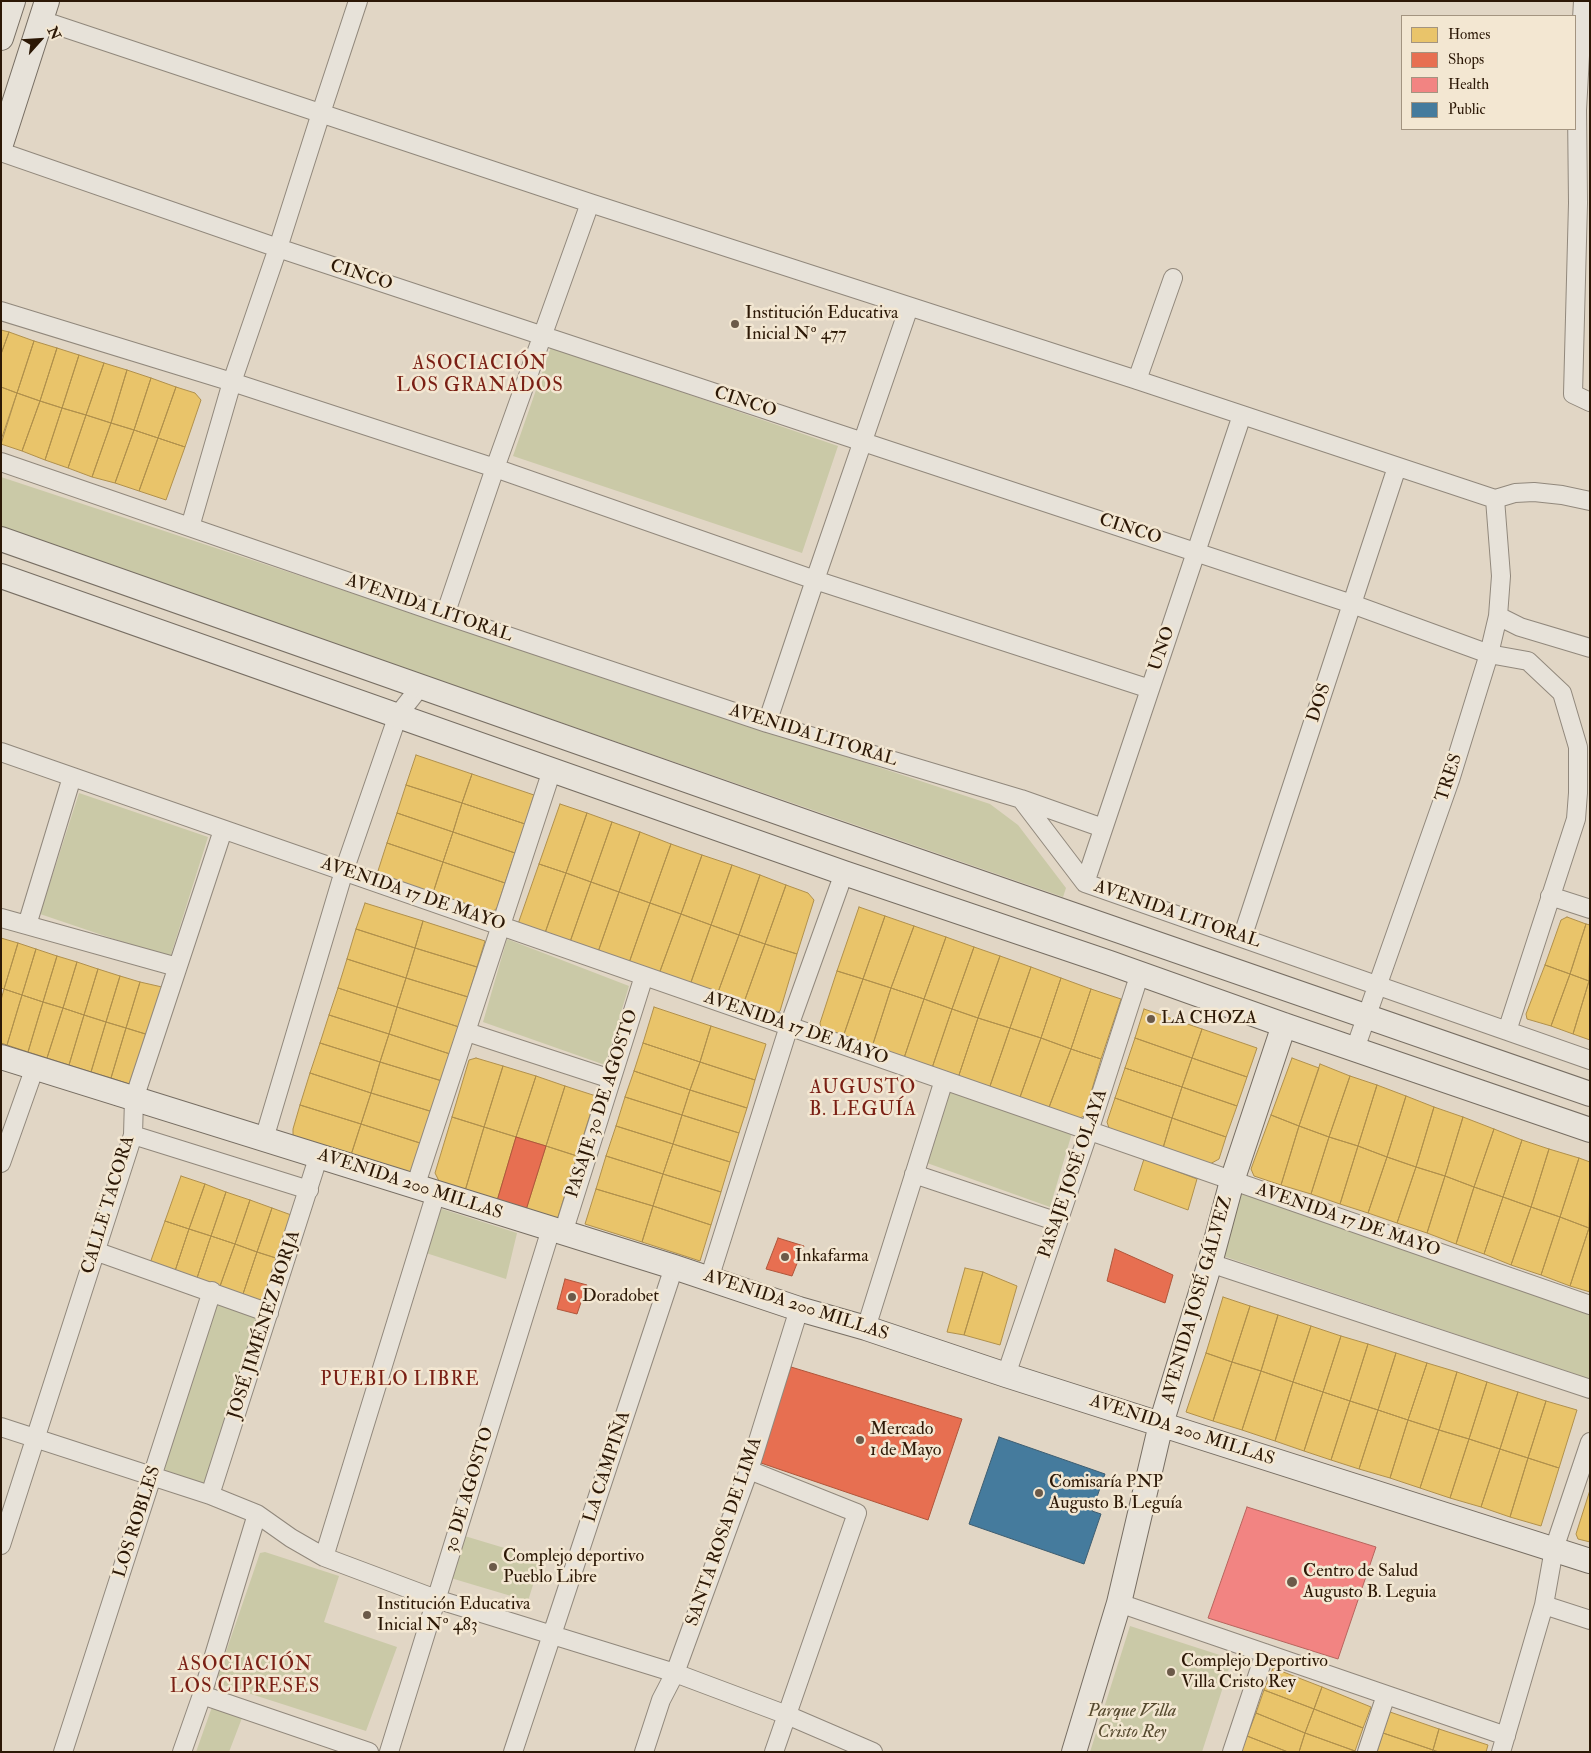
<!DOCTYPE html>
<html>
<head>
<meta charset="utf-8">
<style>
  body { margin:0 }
  #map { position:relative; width:1591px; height:1753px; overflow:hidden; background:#e1d6c5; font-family:"IM FELL Double Pica",serif }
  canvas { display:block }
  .frame { position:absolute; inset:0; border:2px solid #2c1806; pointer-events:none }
  .legend { position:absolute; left:1401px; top:15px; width:175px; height:115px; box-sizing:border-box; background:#f3e7d2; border:1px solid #a39480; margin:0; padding:6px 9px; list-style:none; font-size:15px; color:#2c1806 }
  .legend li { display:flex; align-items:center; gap:10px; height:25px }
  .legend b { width:25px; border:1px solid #a39480 }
  .north { position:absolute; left:15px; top:15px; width:50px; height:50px; -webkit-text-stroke:4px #f3e7d2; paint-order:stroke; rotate:64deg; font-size:14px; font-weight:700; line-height:20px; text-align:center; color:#2c1806 }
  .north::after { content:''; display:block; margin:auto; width:18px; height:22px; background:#2c1806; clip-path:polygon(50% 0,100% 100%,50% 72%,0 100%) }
</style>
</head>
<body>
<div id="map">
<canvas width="1591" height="1753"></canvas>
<div class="frame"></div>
<ul class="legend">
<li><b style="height:14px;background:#e9c46a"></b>Homes</li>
<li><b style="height:14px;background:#e76f51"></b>Shops</li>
<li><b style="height:14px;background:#f28482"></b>Health</li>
<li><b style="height:14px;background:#457b9d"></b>Public</li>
</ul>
<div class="north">N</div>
</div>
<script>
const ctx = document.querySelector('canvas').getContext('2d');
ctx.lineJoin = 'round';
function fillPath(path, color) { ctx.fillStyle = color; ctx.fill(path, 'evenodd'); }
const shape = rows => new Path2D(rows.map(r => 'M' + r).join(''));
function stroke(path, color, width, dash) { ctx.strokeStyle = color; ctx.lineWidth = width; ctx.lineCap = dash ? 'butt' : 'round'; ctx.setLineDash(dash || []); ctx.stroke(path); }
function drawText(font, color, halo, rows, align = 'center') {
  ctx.font = font + ' "IM FELL Double Pica",serif'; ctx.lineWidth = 5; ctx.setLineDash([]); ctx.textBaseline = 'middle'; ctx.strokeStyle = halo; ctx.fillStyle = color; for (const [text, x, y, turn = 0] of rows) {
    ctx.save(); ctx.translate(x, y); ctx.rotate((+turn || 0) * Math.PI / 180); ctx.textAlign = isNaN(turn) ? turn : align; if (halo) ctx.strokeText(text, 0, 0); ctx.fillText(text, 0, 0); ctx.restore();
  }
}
fillPath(shape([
  [551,347,838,446,802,553,513,456],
  [1,477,990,804,1018,825,1066,888,1063,897,1,528],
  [79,793,208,837,170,958,40,914],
  [507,939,629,986,605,1065,483,1022],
  [949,1090,1072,1133,1050,1207,927,1163],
  [1242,1192,1590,1312,1590,1379,1223,1256],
  [436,1207,517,1233,506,1279,423,1252],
  [216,1303,260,1317,205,1487,161,1473],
  [458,1534,541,1559,528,1601,444,1576],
  [265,1552,339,1576,324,1622,397,1647,366,1731,223,1685,218,1675,260,1553],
  [1130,1626,1232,1659,1202,1752,1090,1752],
  [212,1707,242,1718,229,1752,196,1752]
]), '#cac9a7');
const homes = shape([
  [1,330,9,332,1,354,1,330],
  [9,332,34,341,17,393,1,387,1,354,9,332],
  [34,341,57,348,40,401,17,393,34,341],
  [57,348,79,355,62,408,40,401,57,348],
  [79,355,104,363,86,415,62,408,79,355],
  [104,363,127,370,111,423,86,415,104,363],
  [127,370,151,378,134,430,111,423,127,370],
  [151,378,176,387,158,438,134,430,151,378],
  [1,387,17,393,1,440,1,387],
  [176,387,195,393,201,400,185,447,158,438,176,387],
  [17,393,40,401,22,451,1,444,17,393],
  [40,401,62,408,45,460,22,451,40,401],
  [62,408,86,415,68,468,45,460,62,408],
  [86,415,111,423,92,477,68,468,86,415],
  [111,423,134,430,115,483,92,477,111,423],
  [134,430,158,438,139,491,115,483,134,430],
  [158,438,185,447,166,500,139,491,158,438],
  [416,755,472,774,462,803,406,785,416,755],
  [472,774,534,795,525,824,462,803,472,774],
  [406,785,462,803,453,832,397,813,406,785],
  [462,803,525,824,515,853,453,832,462,803],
  [560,804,587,813,566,873,539,864,560,804],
  [397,813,453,832,443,862,387,843,397,813],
  [587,813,612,822,591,882,566,873,587,813],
  [612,822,640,832,619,892,591,882,612,822],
  [453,832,515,853,505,883,443,862,453,832],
  [640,832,671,844,650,903,619,892,640,832],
  [387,843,443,862,433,893,377,874,387,843],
  [671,844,702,855,681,914,650,903,671,844],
  [702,855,732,865,711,925,681,914,702,855],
  [443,862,505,883,497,908,491,913,433,893,443,862],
  [539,864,566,873,545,933,518,924,539,864],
  [732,865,760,875,739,935,711,925,732,865],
  [566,873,591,882,570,942,545,933,566,873],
  [760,875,786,885,765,944,739,935,760,875],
  [591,882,619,892,598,952,570,942,591,882],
  [786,885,808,893,814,900,797,954,765,944,786,885],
  [619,892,650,903,629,963,598,952,619,892],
  [365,903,423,921,415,948,356,929,365,903],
  [650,903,681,914,659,974,629,963,650,903],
  [859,907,885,916,863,979,837,971,859,907],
  [681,914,711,925,690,985,659,974,681,914],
  [885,916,914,926,891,988,863,979,885,916],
  [1567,917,1586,924,1570,974,1545,965,1561,920,1567,917],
  [423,921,485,941,477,967,415,948,423,921],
  [1586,924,1590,925,1589,981,1570,974,1586,924],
  [711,925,739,935,717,995,690,985,711,925],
  [914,926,946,937,924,999,891,988,914,926],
  [356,929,415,948,406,978,347,959,356,929],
  [739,935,765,944,743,1005,717,995,739,935],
  [946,937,974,947,952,1009,924,999,946,937],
  [1,938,18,943,4,989,1,988,1,938],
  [18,943,36,949,22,995,4,989,18,943],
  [765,944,797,954,780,1011,773,1015,743,1005,765,944],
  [974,947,1000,956,978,1018,952,1009,974,947],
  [415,948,477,967,468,997,406,978,415,948],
  [36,949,57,956,43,1002,22,995,36,949],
  [57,956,77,962,63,1008,43,1002,57,956],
  [1000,956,1031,967,1010,1028,978,1018,1000,956],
  [347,959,406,978,397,1007,338,988,347,959],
  [77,962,98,969,84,1015,63,1008,77,962],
  [1545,965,1570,974,1551,1026,1527,1019,1526,1014,1545,965],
  [1031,967,1061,978,1041,1038,1010,1028,1031,967],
  [98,969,120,976,106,1022,84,1015,98,969],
  [837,971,863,979,843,1037,821,1028,820,1023,837,971],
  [1570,974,1589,981,1573,1034,1551,1026,1570,974],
  [120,976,140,982,126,1028,106,1022,120,976],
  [406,978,468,997,459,1027,397,1007,406,978],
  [1061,978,1091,989,1071,1049,1041,1038,1061,978],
  [863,979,891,988,872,1047,843,1037,863,979],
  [1589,981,1590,981,1590,1040,1573,1034,1589,981],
  [140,982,162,987,152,1036,126,1028,140,982],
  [338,988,397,1007,389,1034,329,1015,338,988],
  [891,988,924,999,904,1058,872,1047,891,988],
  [4,989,22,995,7,1045,1,1043,1,1000,4,989],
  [1091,989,1121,999,1101,1059,1071,1049,1091,989],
  [22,995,43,1002,28,1052,7,1045,22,995],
  [924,999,952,1009,932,1068,904,1058,924,999],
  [43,1002,63,1008,47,1058,28,1052,43,1002],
  [397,1007,459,1027,450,1054,389,1034,397,1007],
  [654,1007,711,1026,700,1062,643,1043,654,1007],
  [63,1008,84,1015,69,1065,47,1058,63,1008],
  [952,1009,978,1018,958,1078,932,1068,952,1009],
  [1144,1009,1202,1029,1192,1058,1135,1038,1144,1009],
  [84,1015,106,1022,91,1072,69,1065,84,1015],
  [329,1015,389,1034,380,1062,320,1043,329,1015],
  [978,1018,1010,1028,989,1089,958,1078,978,1018],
  [106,1022,126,1028,111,1078,91,1072,106,1022],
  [711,1026,766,1044,755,1080,700,1062,711,1026],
  [126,1028,152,1036,137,1080,129,1084,111,1078,126,1028],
  [1010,1028,1041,1038,1019,1100,989,1089,1010,1028],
  [1202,1029,1257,1048,1247,1077,1192,1058,1202,1029],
  [389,1034,450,1054,442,1081,380,1062,389,1034],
  [1041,1038,1071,1049,1048,1110,1019,1100,1041,1038],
  [1135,1038,1192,1058,1182,1087,1125,1068,1135,1038],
  [320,1043,380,1062,371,1093,310,1073,320,1043],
  [643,1043,700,1062,690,1090,634,1071,643,1043],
  [1071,1049,1101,1059,1084,1116,1076,1120,1048,1110,1071,1049],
  [476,1058,503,1066,484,1127,452,1117,469,1060,476,1058],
  [1192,1058,1247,1077,1237,1106,1182,1087,1192,1058],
  [1292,1058,1319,1068,1299,1126,1271,1115,1292,1058],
  [380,1062,442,1081,433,1112,371,1093,380,1062],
  [700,1062,755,1080,747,1108,690,1090,700,1062],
  [1320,1064,1350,1076,1329,1137,1299,1126,1320,1064],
  [503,1066,536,1076,516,1137,484,1127,503,1066],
  [1125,1068,1182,1087,1172,1118,1115,1098,1125,1068],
  [634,1071,690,1090,682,1115,625,1097,634,1071],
  [310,1073,371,1093,361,1124,300,1105,310,1073],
  [536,1076,565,1086,546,1146,516,1137,536,1076],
  [1350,1076,1377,1085,1358,1146,1329,1137,1350,1076],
  [1377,1085,1406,1096,1387,1157,1358,1146,1377,1085],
  [565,1086,596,1096,577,1156,546,1146,565,1086],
  [1182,1087,1237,1106,1226,1137,1172,1118,1182,1087],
  [690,1090,747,1108,739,1133,682,1115,690,1090],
  [371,1093,433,1112,423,1144,361,1124,371,1093],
  [1406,1096,1434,1107,1416,1167,1387,1157,1406,1096],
  [625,1097,682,1115,673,1144,616,1126,625,1097],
  [1115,1098,1172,1118,1163,1148,1110,1131,1107,1122,1115,1098],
  [300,1105,361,1124,351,1155,293,1136,293,1129,300,1105],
  [1434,1107,1463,1117,1445,1176,1416,1167,1434,1107],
  [682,1115,739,1133,730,1162,673,1144,682,1115],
  [1271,1115,1299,1126,1281,1185,1254,1176,1251,1169,1271,1115],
  [452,1117,484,1127,465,1191,440,1183,435,1173,452,1117],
  [1463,1117,1494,1129,1474,1187,1445,1176,1463,1117],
  [1172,1118,1226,1137,1219,1159,1210,1164,1163,1148,1172,1118],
  [361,1124,423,1144,414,1175,351,1155,361,1124],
  [616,1126,673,1144,663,1174,606,1156,616,1126],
  [1299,1126,1329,1137,1311,1194,1281,1185,1299,1126],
  [484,1127,516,1137,497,1201,465,1191,484,1127],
  [1494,1129,1522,1140,1503,1197,1474,1187,1494,1129],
  [1329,1137,1358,1146,1340,1204,1311,1194,1329,1137],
  [1522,1140,1549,1149,1531,1207,1503,1197,1522,1140],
  [673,1144,730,1162,721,1192,663,1174,673,1144],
  [546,1146,577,1156,557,1220,526,1210,546,1146],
  [1358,1146,1387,1157,1368,1213,1340,1204,1358,1146],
  [1549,1149,1579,1158,1560,1217,1531,1207,1549,1149],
  [606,1156,663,1174,653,1206,596,1189,606,1156],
  [1387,1157,1416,1167,1397,1223,1368,1213,1387,1157],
  [1579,1158,1590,1162,1589,1228,1560,1217,1579,1158],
  [1144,1159,1197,1179,1188,1210,1134,1190,1144,1159],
  [1416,1167,1445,1176,1427,1233,1397,1223,1416,1167],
  [663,1174,721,1192,711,1225,653,1206,663,1174],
  [181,1176,205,1184,189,1229,165,1221,181,1176],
  [1445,1176,1474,1187,1456,1244,1427,1233,1445,1176],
  [205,1184,226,1192,211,1236,189,1229,205,1184],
  [1474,1187,1503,1197,1484,1254,1456,1244,1474,1187],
  [596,1189,653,1206,642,1242,585,1224,596,1189],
  [226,1192,250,1200,235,1244,211,1236,226,1192],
  [1503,1197,1531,1207,1511,1265,1484,1254,1503,1197],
  [250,1200,272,1208,257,1252,235,1244,250,1200],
  [653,1206,711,1225,700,1261,642,1242,653,1206],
  [1531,1207,1560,1217,1541,1275,1511,1265,1531,1207],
  [272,1208,294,1216,279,1259,257,1252,272,1208],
  [1560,1217,1589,1228,1570,1286,1541,1275,1560,1217],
  [165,1221,189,1229,174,1274,149,1266,165,1221],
  [1589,1228,1590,1228,1590,1292,1570,1286,1589,1228],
  [189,1229,211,1236,196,1281,174,1274,189,1229],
  [211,1236,235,1244,219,1289,196,1281,211,1236],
  [235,1244,257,1252,242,1297,219,1289,235,1244],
  [257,1252,279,1259,264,1304,242,1297,257,1252],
  [965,1268,983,1272,964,1335,947,1332,965,1268],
  [983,1272,1017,1286,1000,1345,964,1335,983,1272],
  [1223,1297,1250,1306,1232,1362,1206,1353,1223,1297],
  [1250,1306,1278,1315,1261,1371,1232,1362,1250,1306],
  [1278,1315,1311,1326,1293,1382,1261,1371,1278,1315],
  [1311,1326,1341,1336,1323,1392,1293,1382,1311,1326],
  [1341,1336,1368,1344,1350,1401,1323,1392,1341,1336],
  [1368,1344,1396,1353,1378,1410,1350,1401,1368,1344],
  [1206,1353,1232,1362,1213,1421,1186,1412,1206,1353],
  [1396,1353,1427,1363,1408,1420,1378,1410,1396,1353],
  [1232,1362,1261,1371,1242,1430,1213,1421,1232,1362],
  [1427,1363,1457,1372,1439,1430,1408,1420,1427,1363],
  [1261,1371,1293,1382,1275,1441,1242,1430,1261,1371],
  [1457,1372,1487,1382,1469,1439,1439,1430,1457,1372],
  [1293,1382,1323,1392,1304,1451,1275,1441,1293,1382],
  [1487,1382,1518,1392,1500,1449,1469,1439,1487,1382],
  [1323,1392,1350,1401,1331,1460,1304,1451,1323,1392],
  [1518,1392,1546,1401,1528,1458,1500,1449,1518,1392],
  [1350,1401,1378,1410,1359,1469,1331,1460,1350,1401],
  [1546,1401,1577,1410,1559,1468,1528,1458,1546,1401],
  [1378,1410,1408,1420,1390,1478,1359,1469,1378,1410],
  [1408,1420,1439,1430,1420,1488,1390,1478,1408,1420],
  [1439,1430,1469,1439,1450,1498,1420,1488,1439,1430],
  [1469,1439,1500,1449,1481,1507,1450,1498,1469,1439],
  [1500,1449,1528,1458,1510,1517,1481,1507,1500,1449],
  [1528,1458,1559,1468,1541,1526,1510,1517,1528,1458],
  [1590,1490,1590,1542,1578,1539,1576,1534,1590,1490],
  [1273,1668,1322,1687,1314,1709,1264,1690,1273,1668],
  [1322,1687,1371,1707,1363,1728,1314,1709,1322,1687],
  [1264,1690,1314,1709,1305,1733,1256,1713,1264,1690],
  [1314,1709,1363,1728,1355,1751,1305,1733,1314,1709],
  [1390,1712,1439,1729,1433,1750,1383,1733,1390,1712],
  [1256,1713,1305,1733,1299,1752,1288,1752,1247,1736,1256,1713],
  [1439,1729,1488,1745,1486,1752,1439,1752,1433,1750,1439,1729],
  [1305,1733,1355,1751,1355,1752,1299,1752,1305,1733],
  [1383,1733,1433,1750,1432,1752,1377,1752,1383,1733],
  [1247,1736,1288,1752,1241,1752,1247,1736]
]);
fillPath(homes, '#e9c46a');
stroke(homes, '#b0904c', 1);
const shops = shape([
  [516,1137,546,1146,526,1210,497,1201,516,1137],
  [778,1238,804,1246,792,1276,766,1269,778,1238],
  [1115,1249,1173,1275,1165,1303,1107,1281,1115,1249],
  [565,1279,587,1285,577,1314,557,1309,565,1279],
  [791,1367,962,1419,928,1520,758,1462,791,1367]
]);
fillPath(shops, '#e76f51');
stroke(shops, '#af553a', 1);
const health = shape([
  [1247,1507,1376,1547,1338,1659,1208,1618,1247,1507]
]);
fillPath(health, '#f28482');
stroke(health, '#b7645d', 1);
const public = shape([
  [999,1437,1105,1474,1092,1511,1101,1514,1084,1564,969,1524,999,1437]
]);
fillPath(public, '#457b9d');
stroke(public, '#3e5d70', 1);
const street = shape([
  [1583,1,1577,110,1578,203,1573,394,1590,402],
  [41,20,590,203,1137,380,1495,499,1515,493,1534,492,1562,495,1590,501],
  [1,152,278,248,1352,604,1489,654,1528,661,1562,693,1578,747,1578,793,1576,819,1507,1031],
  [1,311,232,382,495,468,815,580,1150,689],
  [1137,380,1173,278],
  [1,462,445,615,767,723,1021,799,1085,883,1590,1060],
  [190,527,232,382,278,248,321,113,358,1],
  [445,615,495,468,590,203],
  [1498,616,1520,627,1590,648],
  [767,723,815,580,909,307],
  [1,752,1590,1305],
  [1021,799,1103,828],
  [1085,883,1242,415],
  [1550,896,1590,909],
  [1,918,177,967],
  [27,925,72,777],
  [1242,938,1397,467],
  [467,1032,611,1079],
  [1355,1049,1450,780,1489,654,1498,616,1501,576,1495,499],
  [133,1135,309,1190],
  [264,1139,344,871,398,715,420,687],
  [1,1163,35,1067],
  [914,1174,1058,1222],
  [415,1187,552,770],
  [563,1233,644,976],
  [95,1251,269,1313],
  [1210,1263,1590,1389],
  [709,1279,789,1026,844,873],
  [866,1328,944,1080],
  [1006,1375,1089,1131,1140,973],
  [1,1427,210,1495,257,1514,291,1538,324,1557,436,1599,675,1673,787,1715,873,1752],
  [749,1470,857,1513,774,1752],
  [210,1495,319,1155],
  [1,1545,133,1135,134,1099,223,830],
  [324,1557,436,1193],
  [1119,1603,1506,1736],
  [1544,1605,1590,1620],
  [202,1695,369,1752],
  [63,1752,212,1291],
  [182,1752,202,1695,257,1514],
  [389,1752,551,1229],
  [513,1752,674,1267],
  [644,1752,661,1700,675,1673,749,1470,799,1309],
  [1232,1752,1265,1653],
  [1367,1752,1386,1695],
  [1501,1752,1544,1605,1554,1549,1590,1442]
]);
const secondary = shape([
  [1,38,13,1],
  [1,144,47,1],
  [1,539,817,826,1590,1094],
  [1,576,844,873,1110,963,1284,1025,1590,1130],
  [1,1057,674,1267,799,1309,866,1328,1006,1375,1590,1561],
  [1074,1752,1119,1603,1161,1424,1210,1263,1232,1181,1284,1025]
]);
stroke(street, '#91887c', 20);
stroke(secondary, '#776e63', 26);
stroke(street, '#e7e2d9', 18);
stroke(secondary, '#e7e2d9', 24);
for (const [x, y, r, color] of [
  [735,324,5,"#6b5a49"],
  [1151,1019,5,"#6b5a49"],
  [785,1257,5,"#6b5a49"],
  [572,1297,5,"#6b5a49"],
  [860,1440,5,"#6b5a49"],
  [1039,1493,5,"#6b5a49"],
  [493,1567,5,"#6b5a49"],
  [1292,1582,6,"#6b5a49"],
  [367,1615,5,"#6b5a49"],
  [1171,1672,5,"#6b5a49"]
]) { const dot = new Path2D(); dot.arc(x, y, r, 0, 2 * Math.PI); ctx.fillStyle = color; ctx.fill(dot); stroke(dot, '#f3e7d2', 2); }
drawText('18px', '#2c1806', '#f3e7d2', [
  ["CINCO",361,276,18],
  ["CINCO",745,403,18],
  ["CINCO",1130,530,18],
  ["AVENIDA LITORAL",429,609,19],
  ["UNO",1163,649,-71],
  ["DOS",1320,703,-72],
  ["AVENIDA LITORAL",813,736,17],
  ["TRES",1450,778,-72],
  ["AVENIDA 17 DE MAYO",413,895,19],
  ["AVENIDA LITORAL",1177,915,19],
  ["AVENIDA 17 DE MAYO",796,1029,19],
  ["PASAJE 30 DE AGOSTO",603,1104,-72],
  ["PASAJE JOSÉ OLAYA",1074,1174,-71],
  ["AVENIDA 200 MILLAS",410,1185,18],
  ["CALLE TACORA",109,1205,-73],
  ["AVENIDA 17 DE MAYO",1348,1221,19],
  ["AVENIDA JOSÉ GÁLVEZ",1198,1300,-74],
  ["AVENIDA 200 MILLAS",796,1306,18],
  ["JOSÉ JIMÉNEZ BORJA",265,1325,-72],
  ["AVENIDA 200 MILLAS",1182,1431,18],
  ["LA CAMPIÑA",608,1467,-72],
  ["30 DE AGOSTO",470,1490,-73],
  ["LOS ROBLES",138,1522,-72],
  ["SANTA ROSA DE LIMA",725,1532,-71]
]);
drawText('18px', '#2c1806', '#f3e7d2', [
  ["Institución Educativa",745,314],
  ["Inicial Nº 477",745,335],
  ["LA CHOZA",1161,1019],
  ["Inkafarma",795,1257],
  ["Doradobet",582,1297],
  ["Mercado",870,1430],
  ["1 de Mayo",870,1451],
  ["Comisaría PNP",1049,1483],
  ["Augusto B. Leguía",1049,1504],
  ["Complejo deportivo",503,1557],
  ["Pueblo Libre",503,1578],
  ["Centro de Salud",1303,1572],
  ["Augusto B. Leguia",1303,1593],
  ["Institución Educativa",377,1605],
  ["Inicial Nº 483",377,1626],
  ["Complejo Deportivo",1181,1662],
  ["Villa Cristo Rey",1181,1683]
], 'left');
drawText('italic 18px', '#564a2f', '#f3e7d2', [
  ["Parque Villa",1132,1712],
  ["Cristo Rey",1132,1733]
]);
ctx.letterSpacing = '1px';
drawText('19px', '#7a1f14', '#f3e7d2', [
  ["ASOCIACIÓN",480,365],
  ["LOS GRANADOS",480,387],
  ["AUGUSTO",863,1089],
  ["B. LEGUÍA",863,1111],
  ["PUEBLO LIBRE",400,1381],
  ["ASOCIACIÓN",245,1666],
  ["LOS CIPRESES",245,1688]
]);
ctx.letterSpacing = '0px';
</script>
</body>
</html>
